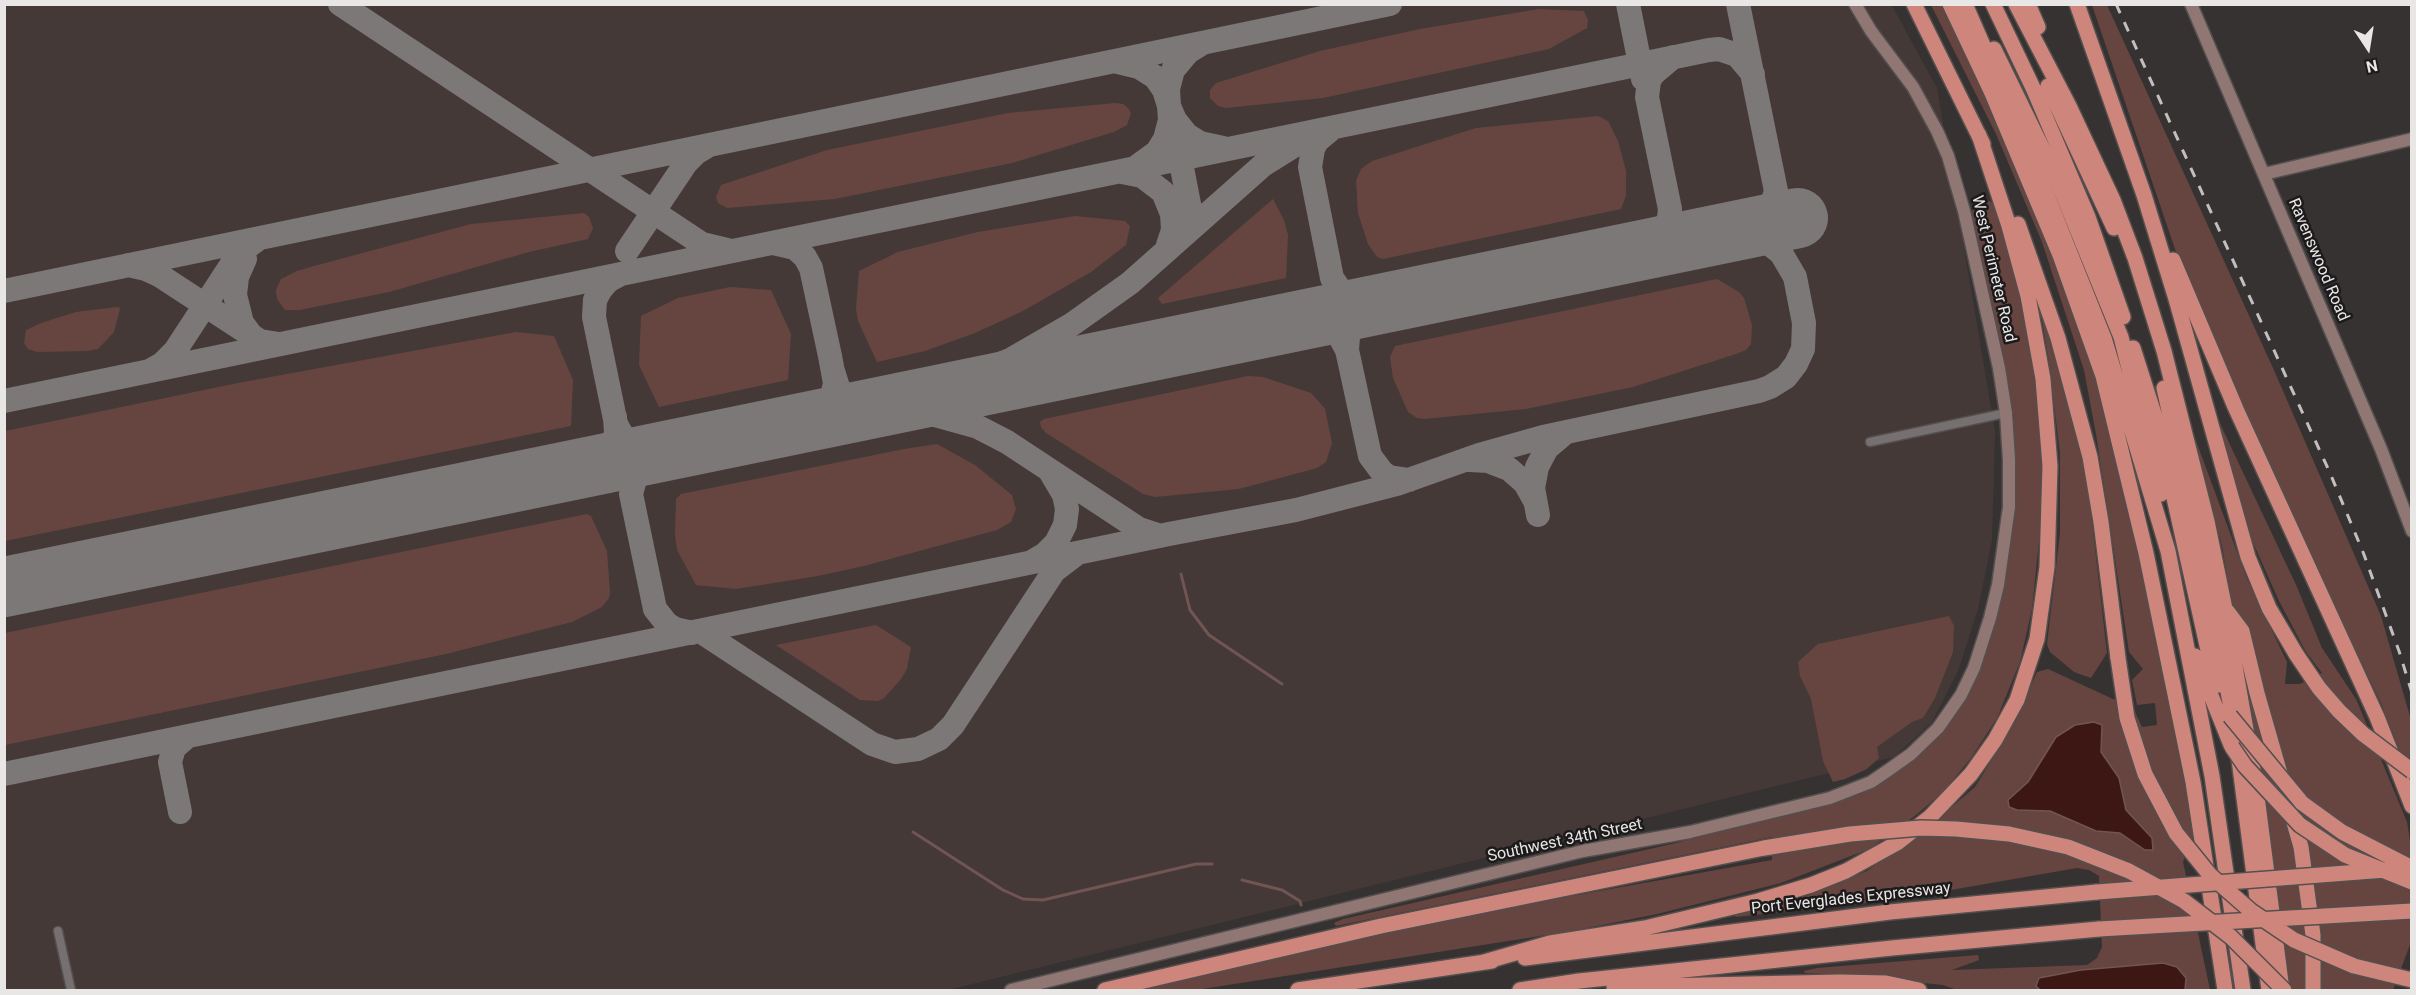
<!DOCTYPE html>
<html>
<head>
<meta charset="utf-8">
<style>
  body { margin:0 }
  #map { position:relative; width:2416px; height:995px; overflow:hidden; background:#363231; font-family:Roboto,sans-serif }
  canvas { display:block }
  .frame { position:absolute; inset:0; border:6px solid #e9e6e6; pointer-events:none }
  .north { position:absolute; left:2338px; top:18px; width:60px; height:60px; -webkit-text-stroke:4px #1c1a1a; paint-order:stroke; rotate:168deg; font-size:16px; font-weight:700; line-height:24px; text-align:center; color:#e9e6e6 }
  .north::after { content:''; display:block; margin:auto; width:21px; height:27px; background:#e9e6e6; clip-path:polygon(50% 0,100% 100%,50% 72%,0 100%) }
</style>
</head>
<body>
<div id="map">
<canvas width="2416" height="995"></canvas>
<div class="frame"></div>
<div class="north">N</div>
</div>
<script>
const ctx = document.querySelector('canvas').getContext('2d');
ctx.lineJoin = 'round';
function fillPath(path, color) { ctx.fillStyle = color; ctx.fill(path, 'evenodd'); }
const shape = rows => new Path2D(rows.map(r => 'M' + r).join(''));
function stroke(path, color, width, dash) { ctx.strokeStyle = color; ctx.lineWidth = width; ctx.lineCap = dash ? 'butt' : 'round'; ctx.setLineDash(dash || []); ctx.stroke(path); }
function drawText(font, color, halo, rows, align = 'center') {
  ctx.font = font + ' Roboto,sans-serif'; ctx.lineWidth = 5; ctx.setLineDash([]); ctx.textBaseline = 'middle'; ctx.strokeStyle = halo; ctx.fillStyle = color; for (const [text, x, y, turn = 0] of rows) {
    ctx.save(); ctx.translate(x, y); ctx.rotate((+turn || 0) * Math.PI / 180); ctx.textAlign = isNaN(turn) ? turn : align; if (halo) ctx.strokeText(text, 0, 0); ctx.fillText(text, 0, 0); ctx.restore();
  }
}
fillPath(shape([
  [1891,4,1937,88,1995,431,1992,540,1978,609,1958,671,1932,722,1894,757,948,990,5,990,5,5]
]), '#443937');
fillPath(shape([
  [1931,5,1944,5,2062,265,2106,395,2162,643,2194,835,2183,862,2210,990,1957,990,1943,985,1844,975,1805,973,1804,971,1817,968,1978,955,1979,960,1952,970,2087,965,2097,958,2102,947,2099,876,2089,870,2077,868,1899,899,1736,917,1734,915,1806,896,1867,871,1941,816,1975,787,2015,722,2037,672,2048,669,2113,699,2131,703,2142,727,2157,725,2155,703,2137,705,2132,680,2143,669,2129,652,2096,434,2084,370,2042,242,1996,134],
  [2092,5,2107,5,2273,368,2381,616,2411,720,2411,779,2381,703,2207,343],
  [1539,9,1584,11,1588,20,1587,28,1549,49,1323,98,1226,108,1218,106,1210,98,1210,90,1216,83,1320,51,1420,29],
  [1115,103,1123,104,1128,108,1131,113,1127,125,1114,132,1012,163,835,199,727,208,718,203,716,197,721,185,827,150,1008,113],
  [1598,116,1608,121,1618,141,1626,171,1626,196,1621,209,1383,259,1377,257,1368,244,1358,213,1356,181,1361,169,1372,161,1476,128],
  [1273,199,1284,220,1288,235,1286,278,1162,304,1158,298],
  [1990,201,2000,211,2025,305,2038,389,2044,451,2044,492,2032,609,2020,662,1997,718,1971,758,1943,792,1916,815,1869,849,1781,883,1657,914,1572,931,1196,990,1134,990,1249,963,1516,906,1772,860,1772,837,1336,926,1334,923,1343,919,1676,843,1853,796,1891,776,1933,741,1992,629,2005,581,2014,500,2014,420,2005,362,1970,221,1974,205],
  [584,213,589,217,593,228,588,239,529,252,389,292,300,310,285,310,277,299,276,290,281,279,297,271,314,266,471,224],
  [1075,216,1125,221,1130,226,1126,245,1091,272,1021,312,975,333,925,351,877,362,858,321,856,308,859,271,898,252,978,232],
  [1717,279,1739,292,1744,298,1752,325,1751,344,1746,350,1736,354,1633,387,1526,409,1424,419,1417,418,1408,412,1393,378,1390,357,1395,346],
  [2035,279,2071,398,2087,478,2107,653,2091,678,2074,672,2050,652,2047,644,2060,533,2060,453,2048,356],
  [730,287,771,290,791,334,788,380,659,407,639,365,641,316,678,298],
  [117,307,120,308,119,313,114,332,98,349,87,351,37,352,28,349,24,343,26,330,41,323,76,312],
  [516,332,554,336,573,380,571,426,5,541,5,431,238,383],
  [1248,376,1263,377,1311,393,1320,403,1325,409,1332,443,1326,462,1317,468,1239,489,1155,497,1143,494,1046,433,1041,427,1040,422,1044,419],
  [2199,379,2297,587,2322,648,2356,699,2407,822,2412,853,2411,942,2393,990,2289,990,2255,741,2222,546,2189,422,2247,579,2287,662,2285,684,2300,684,2322,673,2306,652,2279,601,2251,538],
  [937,444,975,465,1012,495,1016,509,1011,522,997,530,864,566,818,576,736,589,696,585,677,550,675,535,676,499,681,494,904,449],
  [587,514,591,516,607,551,610,592,609,598,602,607,572,622,446,654,5,745,5,633],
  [1949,616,1954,626,1953,652,1935,698,1923,718,1912,722,1877,747,1879,758,1867,769,1845,779,1833,782,1823,761,1811,699,1800,676,1798,662,1818,644],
  [876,625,911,647,907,669,901,679,884,698,878,701,860,700,776,645]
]), '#664540');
const water = shape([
  [2094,722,2102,725,2101,752,2119,778,2126,810,2152,838,2153,850,2145,850,2120,833,2096,831,2050,811,2017,810,2009,807,2008,800,2028,782,2056,737,2075,725,2094,722],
  [2163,963,2177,967,2186,978,2185,990,2040,990,2036,986,2039,978,2081,970,2163,963]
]);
fillPath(water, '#3c1713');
stroke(water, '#705552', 1.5);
stroke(shape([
  [1181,574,1190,610,1209,635,1282,684],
  [913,832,1003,890,1023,899,1043,900,1196,864,1212,864],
  [1242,880,1282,890,1300,901,1301,905]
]), '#705552', 3);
stroke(shape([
  [340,4,702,244,727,250],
  [1628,4,1643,79],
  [1201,44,1188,52,1173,70,1168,89,1169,106,1175,120,1187,135,1200,143,1223,148],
  [1118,62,1139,67,1155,77,1164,90,1169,106,1170,120,1165,139,1157,152,1139,165],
  [1329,131,1317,141,1313,149,1310,167,1332,278,1343,294,1356,302,1369,304,1392,301],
  [1177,142,1190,209,1187,224,1179,239],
  [1122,172,1142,176,1163,192,1172,214,1173,230,1168,245],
  [1731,231,1761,220,1770,210,1776,191,1738,4],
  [773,243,795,248,805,257,811,268,830,356,835,383,832,397,825,409,808,422],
  [627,251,686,163,696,153,706,147],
  [1636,251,1654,243,1661,236,1669,218,1670,209,1647,97,1649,81,1653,74,1673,57],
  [245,259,237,277,235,295,242,323,251,335],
  [128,265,146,269,159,275,260,341,279,344],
  [619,275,608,281,601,289,595,300,594,317,616,424,622,435,632,445,646,452,655,453],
  [4,291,1390,4],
  [1384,304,1366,312,1356,319,1348,337,1347,350,1370,456,1382,472,1389,477,1409,480],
  [1297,321,1313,322,1328,326,1339,335,1347,350],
  [153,369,162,364,175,351,239,253,258,239],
  [833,371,838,387,845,396,871,409],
  [911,400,1012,359,1071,325,1130,283,1263,165,1303,140],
  [4,401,1709,50,1719,49,1737,55,1753,74],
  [876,408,924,412,978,427,1007,442,1139,529,1160,536],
  [655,453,637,472,631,494,655,609,667,624,675,629,692,633],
  [1470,460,1488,461,1509,469,1525,483,1534,499],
  [590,467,603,457,611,448,616,433,615,417],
  [1538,515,1533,488,1537,467,1547,448,1566,432],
  [1033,561,1045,554,1056,543,1065,525,1067,509,1064,495,1051,473],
  [700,631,872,744,895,752,918,749,939,739,953,725,1054,571,1075,555],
  [4,774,1169,534,1296,510,1397,484,1479,455,1543,437,1759,391,1770,387,1786,377,1796,364,1803,349,1804,323,1795,277,1781,253,1768,243,1746,234,1714,235],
  [180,812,170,762,174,748,188,736]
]), '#7c7878', 24);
stroke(shape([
  [4,587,1798,218]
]), '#7c7878', 60);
const street = shape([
  [1870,442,2006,413],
  [58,931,71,990]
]);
const secondary = shape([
  [2191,4,2381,449,2412,531],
  [2264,174,2412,139],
  [1011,990,1583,851,1690,832,1830,798,1871,782,1890,769,1911,754,1938,728,1961,695,1974,668,1990,618,1998,585,2009,507,2009,460,2006,413,1999,368,1964,211,1948,156,1937,131,1913,87,1871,31,1855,4]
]);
const highway = shape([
  [1914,4,1983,144],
  [1950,4,1992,93,2060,255,2103,376,2146,553,2193,782,2225,990],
  [1965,4,2030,153,2104,338,2168,551,2212,776,2243,990],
  [1993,4,2034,90,2088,217,2123,317],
  [2016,4,2069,106,2113,200,2135,258,2164,351,2207,521,2225,609,2255,781,2282,990],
  [2028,4,2038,27],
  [2077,4,2144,195,2176,299,2248,557,2269,608,2296,654],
  [1994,49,2052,168,2121,337,2161,494],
  [2048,86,2114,228],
  [2018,224,2058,338,2090,457,2101,522,2118,658],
  [2173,260,2236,409,2377,717,2412,806],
  [2133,348,2158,426,2208,650,2219,685],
  [2164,388,2213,611,2235,729,2269,990],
  [2227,611,2242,631,2257,693,2301,847,2313,935,2313,990],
  [2195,656,2231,745],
  [1525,958,1890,912,2097,892],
  [1484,962,1550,943,1645,928,1758,901,1811,885,1846,871,1897,843,1930,817,1971,774,1995,740,2017,700,2037,639,2047,567,2050,466,2043,379,2028,296,2009,226,1979,135],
  [1614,987,1840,982,1886,983,1919,990],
  [1105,990,1381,926,1764,848],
  [1298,990,1492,961],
  [1520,990,1579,981,1892,948,2099,929]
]);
stroke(street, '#534f4e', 11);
stroke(secondary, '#534f4e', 15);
stroke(highway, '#534f4e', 18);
stroke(street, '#767170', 8);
stroke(secondary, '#907774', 12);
stroke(highway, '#ce867c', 15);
stroke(shape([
  [2116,4,2330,473,2363,552,2399,651,2412,693]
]), '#c3bfbf', 3, [10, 10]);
const highwayBridge = shape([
  [2296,654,2319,688,2339,711,2363,734,2412,771],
  [2118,658,2127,718,2145,774,2176,833,2210,875,2251,911,2294,940,2354,966,2412,980],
  [2230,716,2302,803,2342,832,2412,868],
  [2232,747,2245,766,2300,825,2345,855,2412,882],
  [1764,848,1850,834,1921,828,1956,829,2009,834,2068,847,2129,871,2184,901,2231,937,2284,990],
  [2097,892,2412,868],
  [2099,929,2412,911]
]);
stroke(highwayBridge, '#534f4e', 18, []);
stroke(highwayBridge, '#ce867c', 15);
drawText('16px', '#e9e6e6', '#1c1a1a', [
  ["Ravenswood Road",2318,260,67],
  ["West Perimeter Road",1993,269,77],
  ["Southwest 34th Street",1565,841,-12],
  ["Port Everglades Expressway",1851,899,-6]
]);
</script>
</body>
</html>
